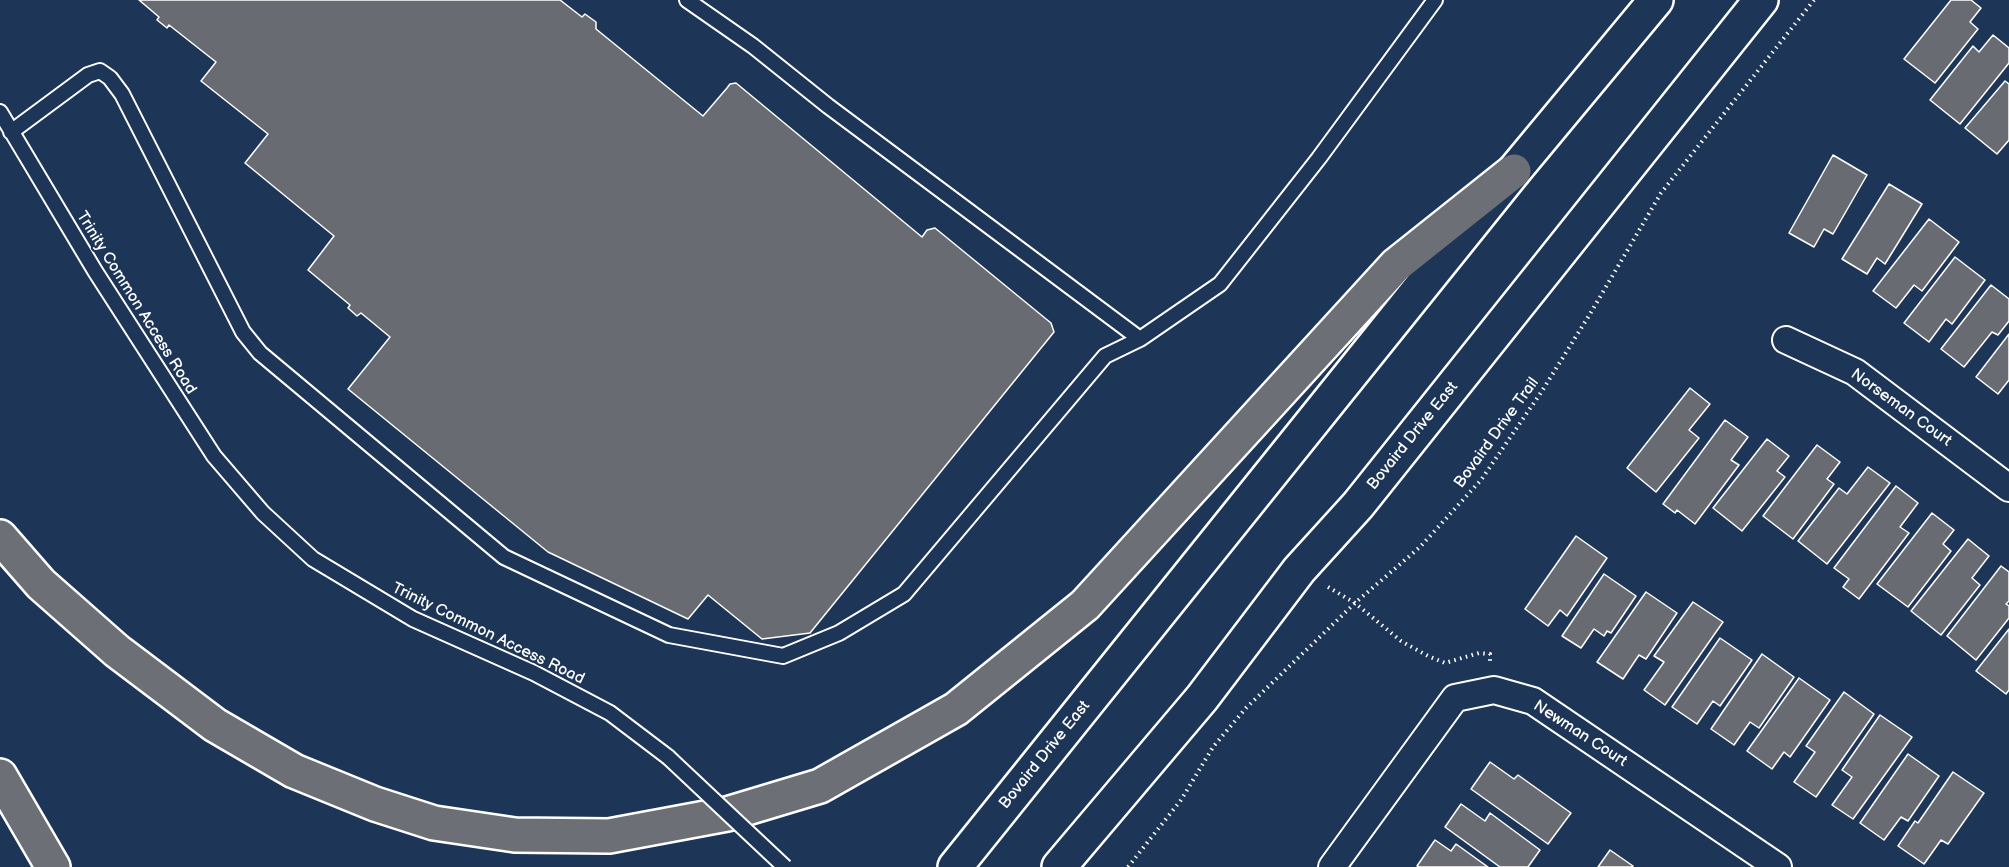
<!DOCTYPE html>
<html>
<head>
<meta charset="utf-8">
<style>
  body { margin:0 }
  canvas { display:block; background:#1d3557 }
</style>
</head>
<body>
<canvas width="2009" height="867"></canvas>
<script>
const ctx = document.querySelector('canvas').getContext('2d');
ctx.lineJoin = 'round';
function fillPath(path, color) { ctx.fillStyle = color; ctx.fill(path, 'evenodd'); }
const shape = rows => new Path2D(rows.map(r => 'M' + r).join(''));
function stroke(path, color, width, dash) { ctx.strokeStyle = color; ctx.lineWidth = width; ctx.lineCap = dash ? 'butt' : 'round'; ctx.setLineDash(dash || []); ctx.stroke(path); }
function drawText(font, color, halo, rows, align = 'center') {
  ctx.font = font + ' "Balsamiq Sans",sans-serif'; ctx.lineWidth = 4.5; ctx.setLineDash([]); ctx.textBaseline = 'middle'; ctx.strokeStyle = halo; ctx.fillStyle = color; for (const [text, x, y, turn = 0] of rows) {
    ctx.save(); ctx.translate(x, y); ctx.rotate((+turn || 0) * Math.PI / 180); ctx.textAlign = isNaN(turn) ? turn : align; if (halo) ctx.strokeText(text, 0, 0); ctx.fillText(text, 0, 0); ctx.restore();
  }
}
const building = shape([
  [139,0,560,0,582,17,585,14,596,22,596,29,703,116,727,88,730,84,736,83,922,237,927,230,935,228,1051,323,1054,332,810,633,762,639,708,595,688,619,548,552,348,389,390,337,361,313,357,316,348,308,350,305,308,270,334,236,245,163,268,134,201,81,216,62,169,25,167,28,157,20,159,17,139,0],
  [1951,0,1971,0,1981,8,1970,22,1978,29,1935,83,1904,59,1951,0],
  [1993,35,2009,48,2009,63,1960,124,1930,100,1973,46,1979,52,1993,35],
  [2005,81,2009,84,2009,140,1997,154,1965,128,2005,81],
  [1833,155,1867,175,1833,234,1824,229,1814,247,1789,233,1833,155],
  [1889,184,1922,204,1885,264,1877,258,1867,274,1842,259,1889,184],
  [1929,219,1959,242,1922,291,1914,285,1896,308,1873,291,1929,219],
  [1955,257,1985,280,1952,324,1946,319,1929,342,1904,323,1955,257],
  [1991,285,2009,299,2009,321,1998,335,1992,332,1964,367,1941,349,1991,285],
  [2009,334,2009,380,1998,394,1976,377,2009,334],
  [1690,388,1710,404,1689,430,1699,438,1656,492,1627,468,1690,388],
  [1725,420,1748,437,1731,460,1739,465,1695,524,1677,510,1675,513,1663,504,1725,420],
  [1767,439,1789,456,1777,471,1785,477,1742,531,1713,508,1767,439],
  [1817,445,1840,462,1827,479,1834,484,1793,539,1763,516,1817,445],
  [1868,467,1890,483,1827,564,1798,541,1839,488,1847,494,1868,467],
  [1896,486,1918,503,1900,527,1909,533,1859,599,1843,587,1849,579,1834,568,1896,486],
  [1932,513,1954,530,1943,544,1951,551,1908,607,1877,584,1932,513],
  [1576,536,1607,558,1567,616,1560,610,1548,626,1525,609,1576,536],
  [1968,539,1989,556,1972,578,1980,585,1941,635,1911,611,1968,539],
  [2001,566,2009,572,2009,601,2006,604,2009,606,2009,618,1976,660,1947,636,2001,566],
  [1604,574,1636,596,1611,633,1607,631,1604,636,1594,629,1581,648,1562,636,1604,574],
  [1646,592,1677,613,1646,659,1639,655,1623,679,1597,662,1646,592],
  [1693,602,1723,622,1665,705,1644,690,1664,662,1654,656,1693,602],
  [2009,629,2009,690,2006,694,1976,671,2009,629],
  [1720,638,1752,660,1720,706,1713,701,1697,724,1672,707,1720,638],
  [1762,654,1794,677,1759,728,1750,722,1734,745,1711,729,1762,654],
  [1799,678,1830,700,1790,757,1784,752,1772,769,1747,751,1799,678],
  [1844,692,1874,714,1816,797,1794,782,1815,752,1806,746,1844,692],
  [1880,715,1912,737,1853,819,1832,805,1852,777,1842,770,1880,715],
  [1908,754,1939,776,1908,821,1901,817,1884,840,1860,823,1908,754],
  [1490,762,1514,779,1518,775,1571,813,1548,844,1471,789,1490,762],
  [1953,772,1984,793,1948,844,1941,840,1924,864,1898,846,1915,821,1918,823,1953,772],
  [1461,804,1485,821,1490,813,1540,850,1528,867,1500,867,1445,827,1461,804],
  [1435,840,1451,851,1456,844,1488,867,1419,867,1417,866,1435,840],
  [1610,850,1633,866,1632,867,1598,867,1610,850]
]);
fillPath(building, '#696b73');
stroke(building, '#fff', 1.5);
const lane = shape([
  [687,0,753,46,828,106,1140,339,1220,284,1319,158,1435,0],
  [0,112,95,271,214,456,263,513,313,559,413,619,534,673,610,713,668,757],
  [11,132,88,75,100,71,110,78,122,94,243,332,260,353,504,557,669,635,783,656,839,633,904,594,1105,356,1140,339]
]);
const street = shape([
  [1786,340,1855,372,2009,488],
  [1332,867,1455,698,1494,690,1533,701,1778,867]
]);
const secondary = shape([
  [955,867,1514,171,1656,0],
  [1059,867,1202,698,1299,570,1358,505,1761,0]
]);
const highway = shape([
  [0,537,41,584,117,651,215,725,294,771,375,804,434,823,515,835,609,836,727,814,820,786,956,709,1085,605,1396,265,1514,171],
  [0,776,53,867]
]);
stroke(lane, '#fff', 18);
stroke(street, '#fff', 30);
stroke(secondary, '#fff', 38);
stroke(highway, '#fff', 38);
stroke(shape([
  [1328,587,1355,603,1401,641,1428,656,1445,663,1479,653,1490,654,1490,661],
  [1128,867,1181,800,1213,747,1246,708,1355,603,1420,547,1481,480,1542,391,1590,314,1661,193,1814,0]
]), '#fff', 4, [1.5, 4.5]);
stroke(lane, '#1d3557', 14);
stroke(street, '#1d3557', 26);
stroke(secondary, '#1d3557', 33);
stroke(highway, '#6c6f75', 33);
const laneBridge = shape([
  [668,757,785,867]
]);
stroke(laneBridge, '#fff', 18, []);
stroke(laneBridge, '#1d3557', 14);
drawText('16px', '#fff', '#1d3557', [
  ["Trinity Common Access Road",136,303,58],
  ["Norseman Court",1901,408,36],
  ["Bovaird Drive Trail",1497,433,-54],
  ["Bovaird Drive East",1413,436,-51],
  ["Trinity Common Access Road",488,634,26],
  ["Newman Court",1580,734,33],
  ["Bovaird Drive East",1045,755,-51]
]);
</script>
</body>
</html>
